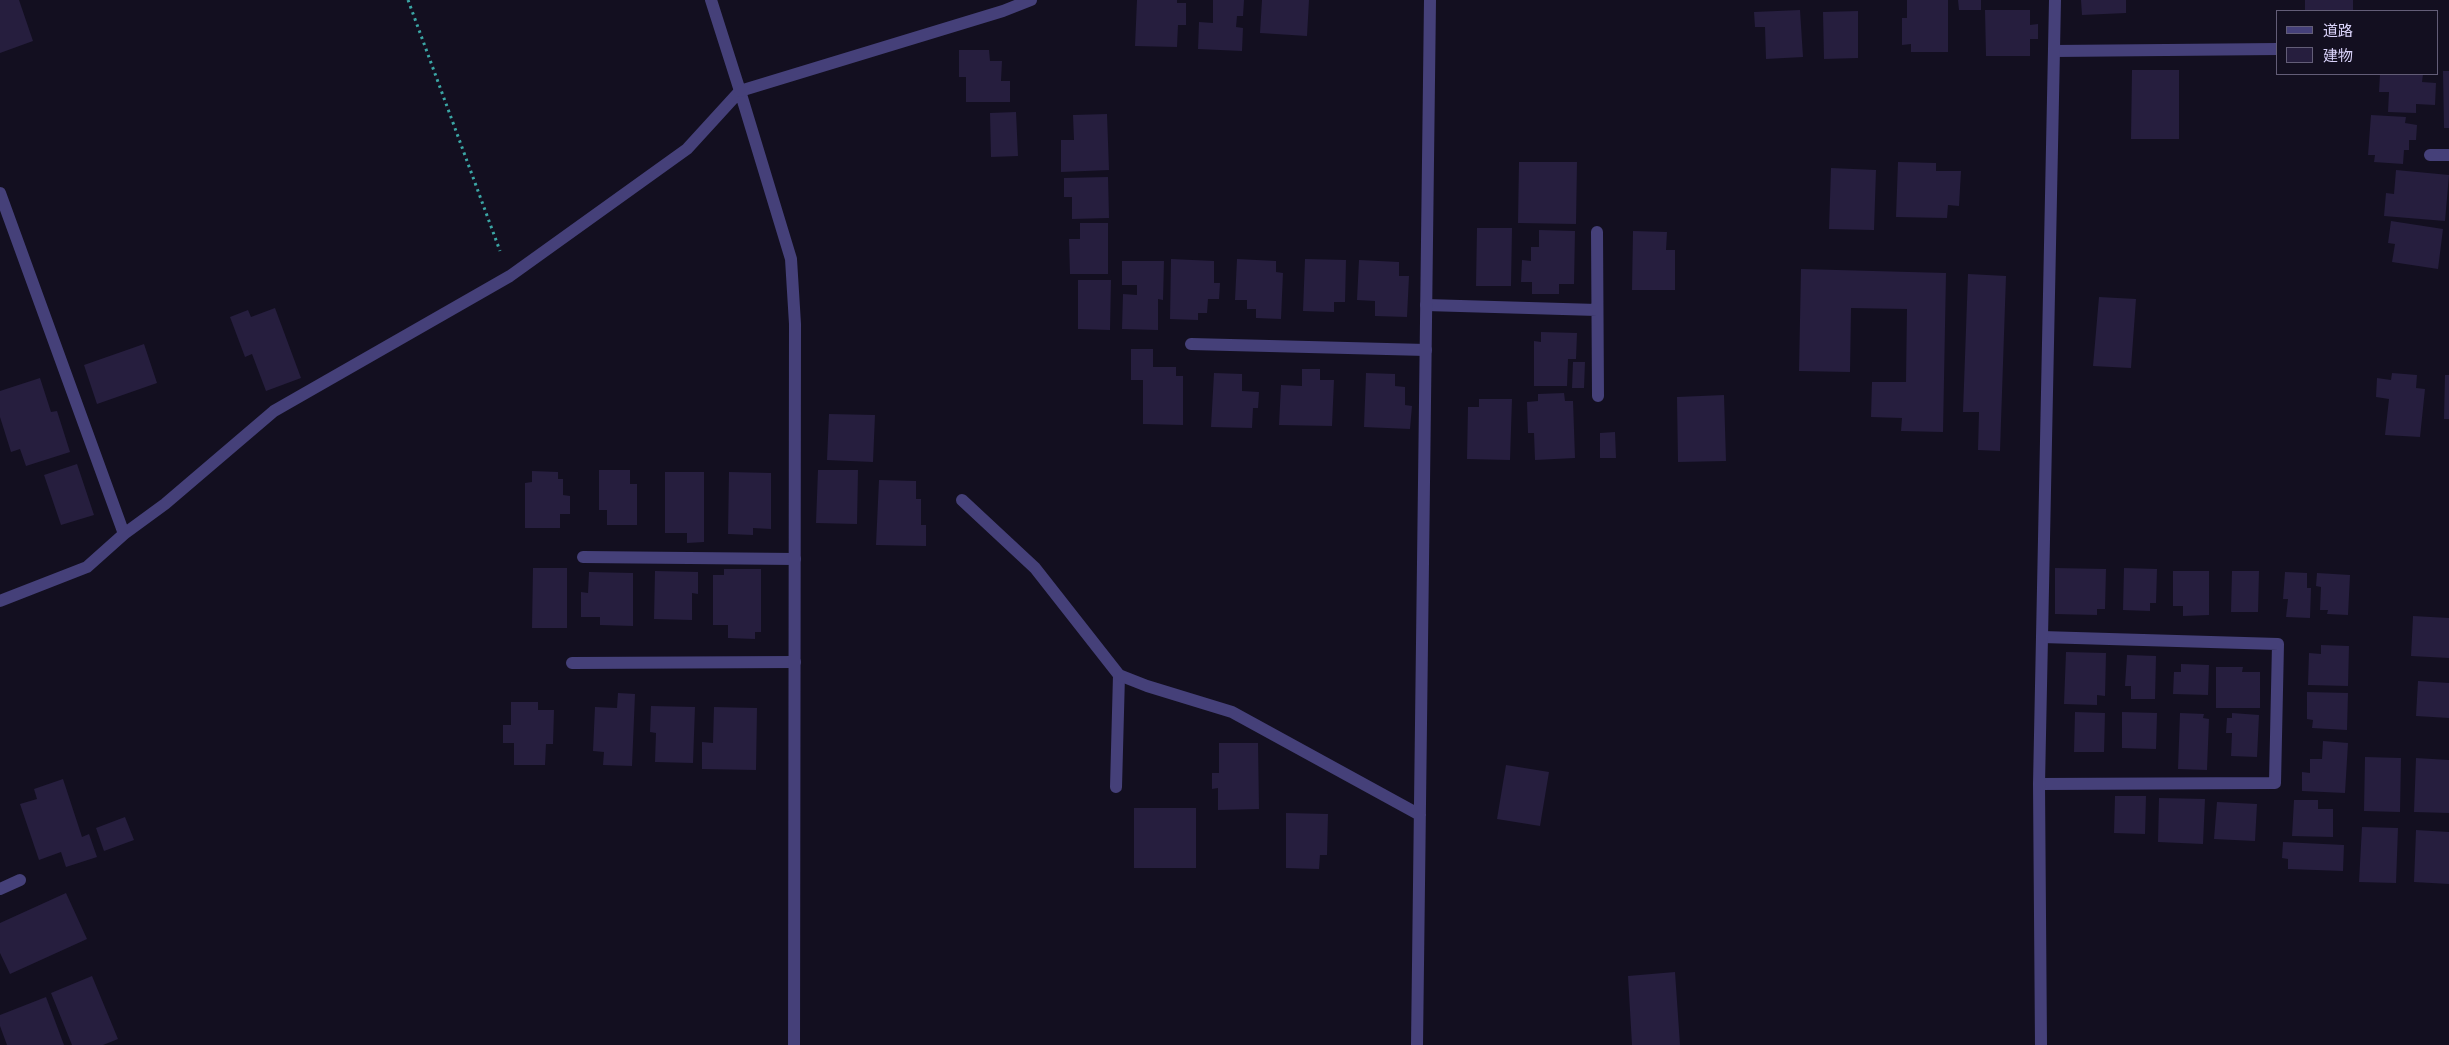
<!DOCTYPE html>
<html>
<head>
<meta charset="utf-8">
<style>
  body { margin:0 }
  #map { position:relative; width:2449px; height:1045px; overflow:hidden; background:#130f20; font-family:Karla,"Noto Sans JP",sans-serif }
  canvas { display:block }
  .legend { position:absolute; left:2276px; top:10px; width:162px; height:65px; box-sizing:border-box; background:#130f20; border:1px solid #635d77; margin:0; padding:6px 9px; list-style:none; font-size:15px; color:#dad3fa }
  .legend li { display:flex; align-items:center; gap:10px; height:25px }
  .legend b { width:25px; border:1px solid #635d77 }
</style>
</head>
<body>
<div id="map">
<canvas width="2449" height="1045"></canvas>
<ul class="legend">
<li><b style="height:6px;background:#454079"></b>道路</li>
<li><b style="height:14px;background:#261e3e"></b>建物</li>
</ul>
</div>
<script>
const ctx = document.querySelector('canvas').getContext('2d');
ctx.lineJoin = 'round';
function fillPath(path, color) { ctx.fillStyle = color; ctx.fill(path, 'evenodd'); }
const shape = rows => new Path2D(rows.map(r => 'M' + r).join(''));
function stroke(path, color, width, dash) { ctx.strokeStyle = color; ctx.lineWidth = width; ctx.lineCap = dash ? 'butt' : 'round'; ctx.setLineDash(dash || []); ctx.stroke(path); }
fillPath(shape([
  [0,0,19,0,33,41,0,53],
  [1137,0,1177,0,1177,3,1186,3,1186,25,1178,25,1177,47,1135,46],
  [1213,0,1244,0,1243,16,1237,16,1236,27,1243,28,1242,51,1198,49,1199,22,1213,23],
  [1262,0,1309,0,1307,36,1260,33],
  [1907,0,1948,0,1948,52,1911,52,1911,44,1902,45,1902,18,1907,18],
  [1958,0,1981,0,1981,10,1959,10],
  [2081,0,2126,0,2126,13,2082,15],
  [2305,0,2353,0,2353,11,2305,11],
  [1800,10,1803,57,1766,59,1765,27,1755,27,1754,12],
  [1985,10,2030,10,2030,25,2038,24,2038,39,2030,39,2030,56,1986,56],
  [1858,11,1858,58,1824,59,1823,12],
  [959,50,989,50,990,61,1002,61,1001,81,1010,81,1010,102,966,102,966,77,959,77],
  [2132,70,2179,70,2179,139,2131,139],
  [2443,71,2449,71,2449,128,2444,128],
  [2380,74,2423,74,2422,82,2436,83,2435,105,2416,104,2416,113,2388,112,2389,92,2379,92],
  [1016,112,1018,156,991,157,990,113],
  [1107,114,1109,170,1061,172,1061,140,1074,140,1073,115],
  [2371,115,2406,117,2405,123,2417,125,2416,140,2409,140,2409,150,2404,150,2403,164,2374,162,2375,155,2368,155],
  [1519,162,1577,162,1576,224,1518,223],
  [1898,162,1936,163,1936,171,1961,171,1959,206,1948,205,1947,218,1896,217],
  [1831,168,1876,170,1874,230,1829,229],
  [2396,170,2449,175,2445,221,2384,216,2386,193,2394,194],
  [1108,177,1109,218,1072,219,1072,197,1064,197,1064,178],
  [2391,221,2443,229,2438,269,2392,262,2395,244,2388,243],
  [1080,223,1108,223,1108,274,1070,274,1069,239,1080,239],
  [1477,228,1512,228,1511,286,1476,286],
  [1539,230,1575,231,1574,284,1559,284,1559,294,1532,294,1532,282,1521,282,1522,260,1531,261,1531,247,1539,247],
  [1633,231,1667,232,1666,250,1675,250,1675,290,1632,290],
  [1171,259,1214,261,1214,283,1220,283,1219,299,1208,299,1207,313,1198,313,1198,320,1170,319],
  [1237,259,1276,261,1276,272,1283,273,1281,319,1256,318,1256,309,1247,309,1247,300,1235,300],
  [1305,259,1346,260,1345,302,1334,302,1334,312,1303,311],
  [1359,260,1399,262,1399,276,1409,276,1407,317,1375,316,1375,301,1357,300],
  [1122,261,1164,261,1163,300,1158,299,1158,330,1122,329,1123,294,1137,295,1137,285,1122,285],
  [1801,269,1946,273,1943,432,1901,431,1902,418,1871,417,1872,382,1906,382,1907,309,1851,308,1850,372,1799,371],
  [1968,274,2006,276,2000,451,1978,450,1979,412,1963,412],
  [1078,280,1111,280,1110,330,1078,329],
  [2099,297,2136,299,2131,368,2093,366],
  [275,308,301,378,266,391,252,354,245,357,230,317,248,310,251,317],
  [1541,332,1577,333,1576,359,1568,359,1567,386,1534,386,1534,341,1541,342],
  [144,344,157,383,97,404,84,365],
  [1131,349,1153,349,1153,367,1176,367,1176,376,1183,376,1183,425,1143,424,1143,380,1131,380],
  [1573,362,1585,362,1584,388,1572,388],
  [1302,369,1320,369,1320,380,1334,380,1332,426,1279,425,1281,385,1302,386],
  [1214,373,1242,374,1242,391,1259,392,1258,408,1253,408,1252,428,1211,427],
  [1366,373,1395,374,1395,386,1405,387,1405,405,1412,406,1410,429,1364,427],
  [2392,373,2417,375,2416,388,2425,389,2420,437,2385,435,2389,399,2376,397,2377,378,2391,380],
  [2445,375,2449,375,2449,419,2444,419],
  [40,378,51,412,57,411,70,452,26,466,20,449,11,452,0,417,0,391],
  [1564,393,1565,401,1573,401,1575,458,1535,460,1534,433,1528,433,1527,402,1538,401,1538,394],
  [1724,395,1726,461,1678,462,1677,397],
  [1479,399,1512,399,1510,460,1467,459,1468,407,1479,407],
  [829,414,875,415,873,462,827,460],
  [1615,432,1616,458,1600,458,1600,433],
  [77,464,94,515,61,525,44,475],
  [599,470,630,470,630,484,637,484,637,525,607,525,607,510,599,510],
  [818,470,858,470,857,524,816,523],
  [532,471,558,472,558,479,563,479,563,495,570,496,570,514,560,514,560,528,525,528,525,483,532,482],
  [665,472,704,472,704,542,687,543,687,533,665,533],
  [729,472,771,473,771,529,753,528,753,535,728,534],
  [879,480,916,481,916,499,921,499,921,525,926,525,926,546,876,545],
  [533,568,567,568,567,628,532,628],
  [2055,568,2106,569,2105,609,2097,609,2097,615,2055,614],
  [2124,568,2157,569,2156,603,2150,603,2150,611,2123,610],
  [724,569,761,569,761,632,755,632,755,639,728,638,728,625,713,625,713,575,724,575],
  [655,571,698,572,698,594,692,593,692,620,654,619],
  [2173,571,2209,571,2209,615,2183,616,2183,606,2173,606],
  [2232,571,2259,571,2258,612,2231,612],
  [589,572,633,573,633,626,600,625,600,617,581,617,581,592,588,593],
  [2285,572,2307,573,2307,588,2311,588,2310,618,2286,617,2288,599,2283,599],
  [2317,573,2350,575,2348,615,2327,614,2328,610,2320,610,2321,587,2316,586],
  [2413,616,2449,618,2449,658,2411,656],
  [2321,645,2349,646,2348,686,2308,685,2309,653,2321,654],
  [2066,652,2106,653,2105,696,2097,695,2097,705,2064,704],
  [2127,655,2156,656,2155,699,2131,699,2131,686,2125,686],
  [2181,664,2209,665,2208,695,2173,694,2174,672,2181,672],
  [2216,667,2243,667,2242,672,2260,672,2260,708,2216,708],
  [2418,681,2449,683,2449,718,2416,716],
  [2307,692,2348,693,2347,730,2312,728,2313,720,2307,719],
  [618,693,635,694,632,766,603,765,604,752,593,751,595,707,617,708],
  [511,702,538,702,538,710,554,710,553,744,546,744,545,765,514,765,514,743,503,743,503,725,511,725],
  [651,706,695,707,693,763,655,762,656,733,650,732],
  [714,707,757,708,756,770,702,769,702,742,713,743],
  [2075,712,2105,713,2104,752,2074,752],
  [2122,712,2157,713,2156,749,2122,748],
  [2180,713,2204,714,2203,718,2209,719,2207,770,2178,769],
  [2232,713,2259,715,2257,757,2231,756,2232,733,2226,733,2227,718,2232,718],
  [2323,741,2348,743,2345,793,2302,791,2302,772,2310,773,2310,759,2322,759],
  [1219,743,1258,743,1259,809,1218,810,1218,788,1212,789,1212,773,1219,773],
  [2365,757,2401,758,2400,812,2364,811],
  [2416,758,2449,760,2449,813,2414,812],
  [1506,765,1549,772,1540,826,1497,819],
  [63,779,82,837,89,834,97,857,66,867,61,852,39,860,20,804,37,799,34,789],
  [2115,796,2146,796,2145,834,2114,833],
  [2159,798,2205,799,2203,844,2158,842],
  [2294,800,2318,800,2318,809,2333,809,2333,837,2292,836],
  [2217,802,2257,804,2255,841,2214,839],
  [1134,808,1196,808,1196,868,1134,868],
  [1286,813,1328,814,1327,855,1320,855,1319,869,1286,868],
  [125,817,134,840,104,851,96,828],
  [2362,827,2398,828,2396,883,2359,882],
  [2416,830,2449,832,2449,884,2414,882],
  [2283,842,2344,845,2343,871,2288,869,2288,859,2282,858],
  [66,893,87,939,10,974,0,953,0,923],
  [1675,972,1680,1045,1632,1045,1628,976],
  [92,976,118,1039,103,1045,72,1045,51,993],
  [46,997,64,1045,7,1045,0,1026,0,1015]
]), '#261e3e');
stroke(shape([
  [408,0,500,251]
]), '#3ba6a5', 3, [2.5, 4]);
stroke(shape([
  [2054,51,2278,49],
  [2430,155,2449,155],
  [1597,232,1598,396],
  [1426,305,1597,310],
  [1191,344,1426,350],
  [583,557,795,559],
  [572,663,795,662],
  [2039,784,2275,783,2278,644,2042,637],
  [1116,787,1119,675],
  [0,889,20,880]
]), '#454079', 12);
stroke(shape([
  [740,91,791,259,795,324,794,1045],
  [0,193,124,534],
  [962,500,1035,568,1119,675,1147,686,1232,712,1420,815],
  [0,601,87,567,124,534,165,504,274,411,510,276,687,149,740,91],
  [1417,1045,1430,0],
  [2041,1045,2039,784,2055,0]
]), '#454079', 12);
stroke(shape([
  [711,0,740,91,1003,11,1031,0]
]), '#454079', 12);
</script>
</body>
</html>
